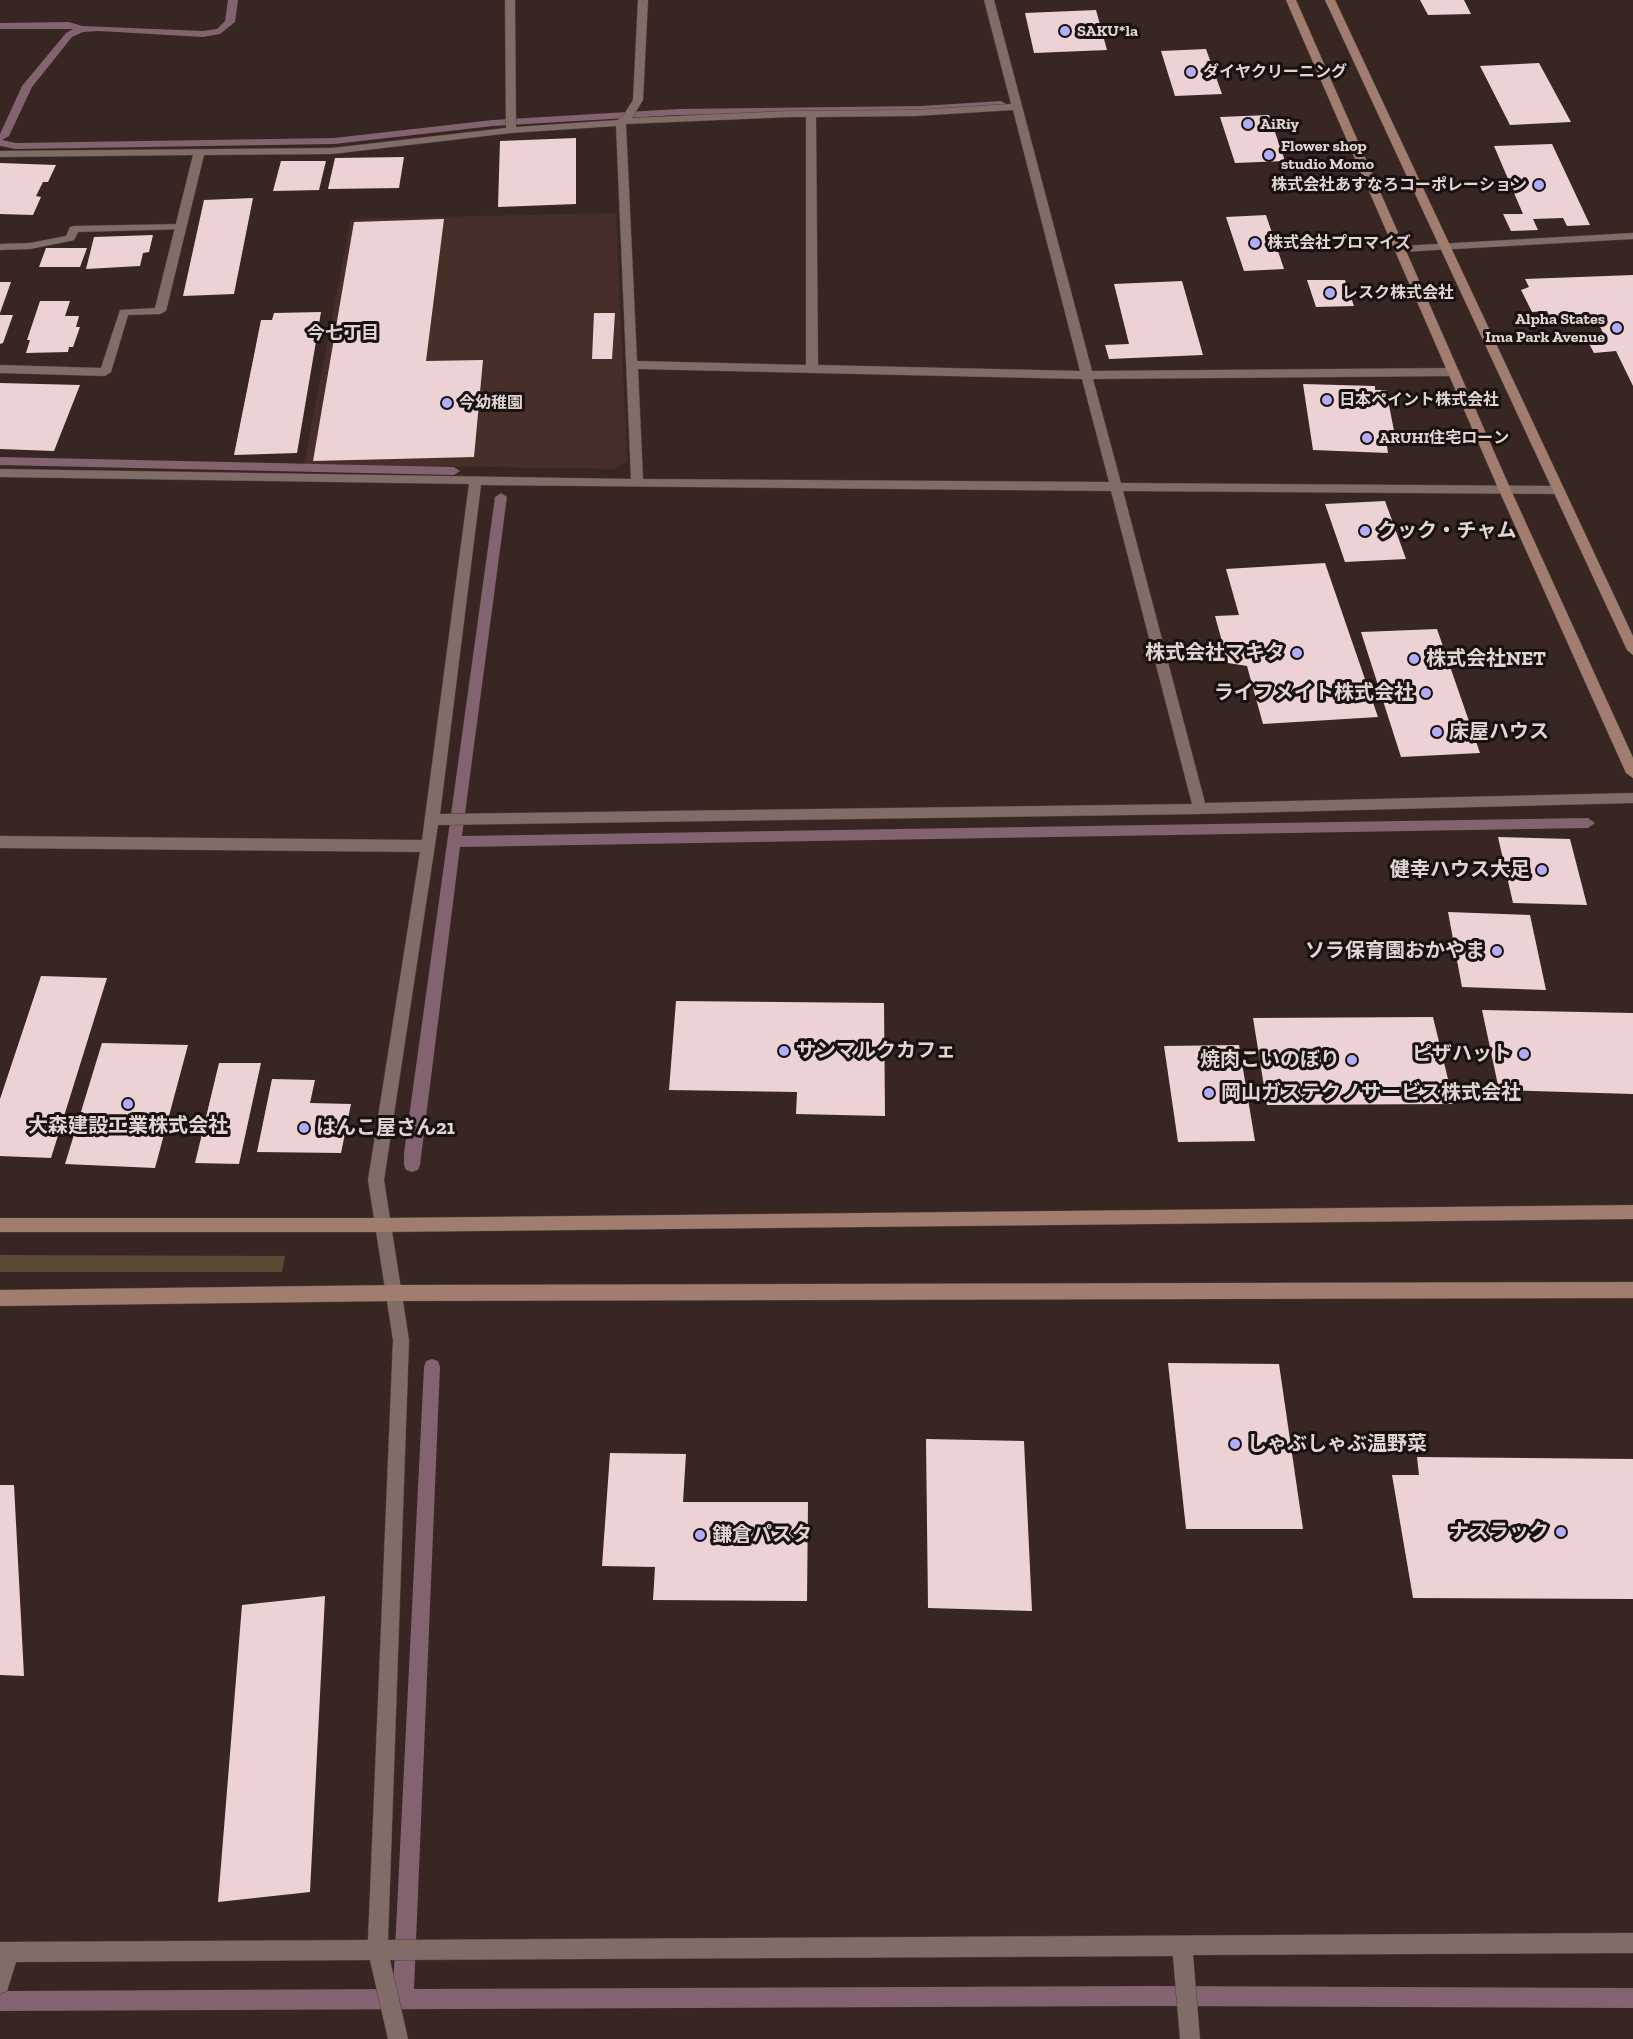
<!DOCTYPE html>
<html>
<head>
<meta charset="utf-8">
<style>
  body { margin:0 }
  canvas { display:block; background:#382622 }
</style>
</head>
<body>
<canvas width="1633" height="2039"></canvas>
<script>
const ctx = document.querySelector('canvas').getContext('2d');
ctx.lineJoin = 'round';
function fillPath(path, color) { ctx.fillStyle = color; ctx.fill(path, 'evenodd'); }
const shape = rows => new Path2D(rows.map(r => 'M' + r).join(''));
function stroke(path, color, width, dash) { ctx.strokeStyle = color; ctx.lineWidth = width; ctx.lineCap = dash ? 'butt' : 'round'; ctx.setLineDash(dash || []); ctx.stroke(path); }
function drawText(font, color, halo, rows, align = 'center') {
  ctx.font = font + ' "Zilla Slab","Noto Sans JP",serif'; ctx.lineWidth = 6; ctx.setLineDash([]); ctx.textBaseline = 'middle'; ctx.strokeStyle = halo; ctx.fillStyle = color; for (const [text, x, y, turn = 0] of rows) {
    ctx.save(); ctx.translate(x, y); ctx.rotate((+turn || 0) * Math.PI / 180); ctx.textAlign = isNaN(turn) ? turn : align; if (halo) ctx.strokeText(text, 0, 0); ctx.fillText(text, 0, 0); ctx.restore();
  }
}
fillPath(shape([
  [616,213,627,461,614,469,304,464,351,219]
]), '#472e29');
fillPath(shape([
  [0,1255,285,1256,282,1272,0,1272]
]), '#5a4935');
fillPath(shape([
  [228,0,238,0,235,22,220,34,203,37,99,31,83,32,72,37,32,87,9,136,2,140,16,143,334,138,493,120,678,109,921,106,1001,101,1006,104,1001,107,921,112,678,115,493,126,334,144,16,149,0,146,0,134,22,86,66,33,73,29,0,29,0,23,69,22,82,26,203,31,217,29,225,21,228,0],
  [0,457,454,467,460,471,454,475,0,465,0,457],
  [501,493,507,497,462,836,1588,818,1595,823,1588,828,460,847,420,1165,418,1170,412,1172,406,1170,404,1165,404,1153,495,497,501,493],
  [432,1359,438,1361,440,1367,414,1989,1152,1986,1633,1988,1633,2008,1152,2006,0,2011,0,1991,393,1989,424,1367,426,1361,432,1359]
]), '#82636f');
fillPath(shape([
  [1420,0,1464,0,1471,14,1428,15],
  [1096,10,1107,50,1034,53,1025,13],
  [1206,49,1222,94,1175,96,1161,51],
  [1539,63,1571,122,1510,125,1480,66],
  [1269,115,1285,161,1235,163,1220,117],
  [576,138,576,204,498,207,500,141],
  [1552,144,1590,225,1567,226,1563,218,1533,219,1538,230,1511,231,1503,214,1523,214,1494,146],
  [404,157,399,188,328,189,335,158],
  [281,161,326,161,319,190,273,191],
  [0,163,56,165,48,182,43,182,36,196,41,197,33,215,0,214],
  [253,198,234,294,183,296,204,200],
  [1266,215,1284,269,1244,271,1226,217],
  [444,219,426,361,483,360,474,457,313,461,354,222],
  [153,235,149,252,143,253,140,266,86,269,94,237],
  [46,248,87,248,80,267,39,267],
  [1633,275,1633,386,1616,351,1594,353,1586,338,1605,337,1595,316,1550,318,1547,311,1532,312,1521,290,1529,287,1525,279],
  [1307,280,1345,280,1354,306,1316,307],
  [1182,281,1203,355,1109,359,1105,345,1129,344,1114,284],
  [0,282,11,282,0,313],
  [40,301,70,301,65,316,79,316,76,327,80,327,73,347,69,347,68,352,26,353,30,340,27,340],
  [321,312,297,453,234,455,261,320,272,320,274,313],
  [594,313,615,313,612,359,592,359],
  [0,315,13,315,3,343,0,344],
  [0,383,80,385,54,451,0,449],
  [1303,384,1375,386,1375,390,1386,390,1397,446,1387,446,1388,453,1313,450],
  [1385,501,1406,559,1345,562,1325,504],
  [1325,563,1378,717,1263,724,1247,666,1228,663,1215,616,1239,615,1226,569],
  [1437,629,1480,753,1401,757,1361,632],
  [1498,837,1570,839,1587,905,1513,903],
  [1448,912,1530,915,1546,990,1462,987],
  [41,976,107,978,51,1158,0,1156,0,1099],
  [676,1001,884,1003,885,1116,796,1114,797,1092,669,1090],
  [1482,1010,1633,1013,1633,1094,1499,1090],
  [1433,1017,1454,1104,1267,1105,1253,1018],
  [102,1043,188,1045,155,1168,65,1164],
  [1239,1045,1255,1141,1178,1142,1164,1046],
  [219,1063,261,1063,239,1164,195,1163],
  [272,1079,315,1080,310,1103,351,1104,341,1153,257,1152],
  [1168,1363,1279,1364,1303,1529,1186,1529],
  [926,1439,1024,1441,1032,1611,928,1608],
  [610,1453,686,1454,683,1502,808,1502,807,1601,653,1600,655,1567,602,1566],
  [1417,1457,1633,1459,1633,1599,1413,1598,1392,1475,1419,1475],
  [0,1485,14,1485,24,1676,0,1675],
  [325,1596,310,1892,218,1902,242,1605]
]), '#ecd2d5');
const lane = shape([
  [181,224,186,227,185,229,78,232,74,240,70,241,30,249,0,250,0,244,30,243,66,236,70,227,74,226,181,224]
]);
const street = shape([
  [505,0,515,0,516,127,618,120,623,116,633,100,638,0,648,0,643,100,632,118,790,111,915,110,1011,104,984,0,994,0,1092,371,1454,368,1460,372,1454,376,1093,379,1121,483,1558,486,1564,490,1558,494,1123,491,1205,803,1633,793,1633,803,1200,814,438,825,384,1180,409,1340,388,1940,1633,1933,1633,1953,1193,1955,1200,2039,1180,2039,1173,1956,390,1960,408,2039,388,2039,370,1960,16,1962,7,1991,0,1994,0,1942,368,1940,393,1340,368,1180,420,852,0,848,0,836,422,840,469,484,0,477,0,469,631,479,616,126,511,133,332,154,204,155,166,311,160,314,128,315,111,372,105,376,0,373,0,365,101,368,120,310,155,308,193,155,0,157,0,151,332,148,506,128,505,0],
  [1013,110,1080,371,818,365,816,117,915,116,1013,110],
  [790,117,806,117,806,365,637,361,626,124,790,117],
  [638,369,1082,379,1109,482,643,479,638,369],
  [481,485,1111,491,1192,804,440,814,481,485],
  [1633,233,1633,239,1401,252,1396,249,1401,246,1633,233]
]);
const secondary = shape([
  [1286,0,1296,0,1510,488,1633,758,1633,778,1626,773,1498,488,1286,0],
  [1325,0,1335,0,1633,636,1633,655,1627,650,1325,0],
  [1633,1205,1633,1219,384,1232,0,1232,0,1218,384,1218,1633,1205],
  [1633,1282,1633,1298,394,1301,0,1306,0,1290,394,1285,1633,1282]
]);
stroke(lane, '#51413f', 1);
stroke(street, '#51413f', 1);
stroke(secondary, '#51413f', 1);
fillPath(lane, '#826c68');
fillPath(street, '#826c68');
fillPath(secondary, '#a07d6e');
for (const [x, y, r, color] of [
  [1065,31,6,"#b2adf9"],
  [1191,72,6,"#b2adf9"],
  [1248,124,6,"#b2adf9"],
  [1269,155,6,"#b2adf9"],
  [1539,185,6,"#b2adf9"],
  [1255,243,6,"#b2adf9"],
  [1330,293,6,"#b2adf9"],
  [1617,328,6,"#b2adf9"],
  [1327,400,6,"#b2adf9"],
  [447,403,6,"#b2adf9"],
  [1367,438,6,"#b2adf9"],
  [1365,531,6,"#b2adf9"],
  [1297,653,6,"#b2adf9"],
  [1414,659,6,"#b2adf9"],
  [1426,693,6,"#b2adf9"],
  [1437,732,6,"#b2adf9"],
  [1542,870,6,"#b2adf9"],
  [1497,951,6,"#b2adf9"],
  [784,1051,6,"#b2adf9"],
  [1524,1054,6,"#b2adf9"],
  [1352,1060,6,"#b2adf9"],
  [1209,1093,6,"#b2adf9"],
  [128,1104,6,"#b2adf9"],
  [304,1128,6,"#b2adf9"],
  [1235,1444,6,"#b2adf9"],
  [1561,1532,6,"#b2adf9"],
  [700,1535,6,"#b2adf9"]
]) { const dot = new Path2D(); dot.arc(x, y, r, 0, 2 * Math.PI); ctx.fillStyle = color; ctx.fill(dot); stroke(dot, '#191110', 2); }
drawText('bold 16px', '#e1d4d2', '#191110', [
  ["SAKU*la",1077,31],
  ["ダイヤクリーニング",1203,72],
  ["AiRiy",1260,124],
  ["Flower shop",1281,146],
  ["studio Momo",1281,164],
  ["株式会社あすなろコーポレーション",1527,185,"right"],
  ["株式会社プロマイズ",1267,243],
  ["レスク株式会社",1342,293],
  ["Alpha States",1605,319,"right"],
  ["Ima Park Avenue",1605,337,"right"],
  ["日本ペイント株式会社",1339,400],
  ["今幼稚園",459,403],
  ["ARUHI住宅ローン",1379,438]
], 'left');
drawText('bold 18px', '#e1d4d2', '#191110', [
  ["今七丁目",343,334]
]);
drawText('bold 20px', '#e1d4d2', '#191110', [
  ["クック・チャム",1377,531],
  ["株式会社マキタ",1285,653,"right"],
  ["株式会社NET",1426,659],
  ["ライフメイト株式会社",1414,693,"right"],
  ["床屋ハウス",1449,732],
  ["健幸ハウス大足",1530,870,"right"],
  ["ソラ保育園おかやま",1485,951,"right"],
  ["サンマルクカフェ",796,1051],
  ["ピザハット",1512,1054,"right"],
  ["焼肉こいのぼり",1340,1060,"right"],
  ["岡山ガステクノサービス株式会社",1221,1093],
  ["大森建設工業株式会社",128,1126,"center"],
  ["はんこ屋さん21",316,1128],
  ["しゃぶしゃぶ温野菜",1247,1444],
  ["ナスラック",1549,1532,"right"],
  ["鎌倉パスタ",712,1535]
], 'left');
</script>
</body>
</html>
